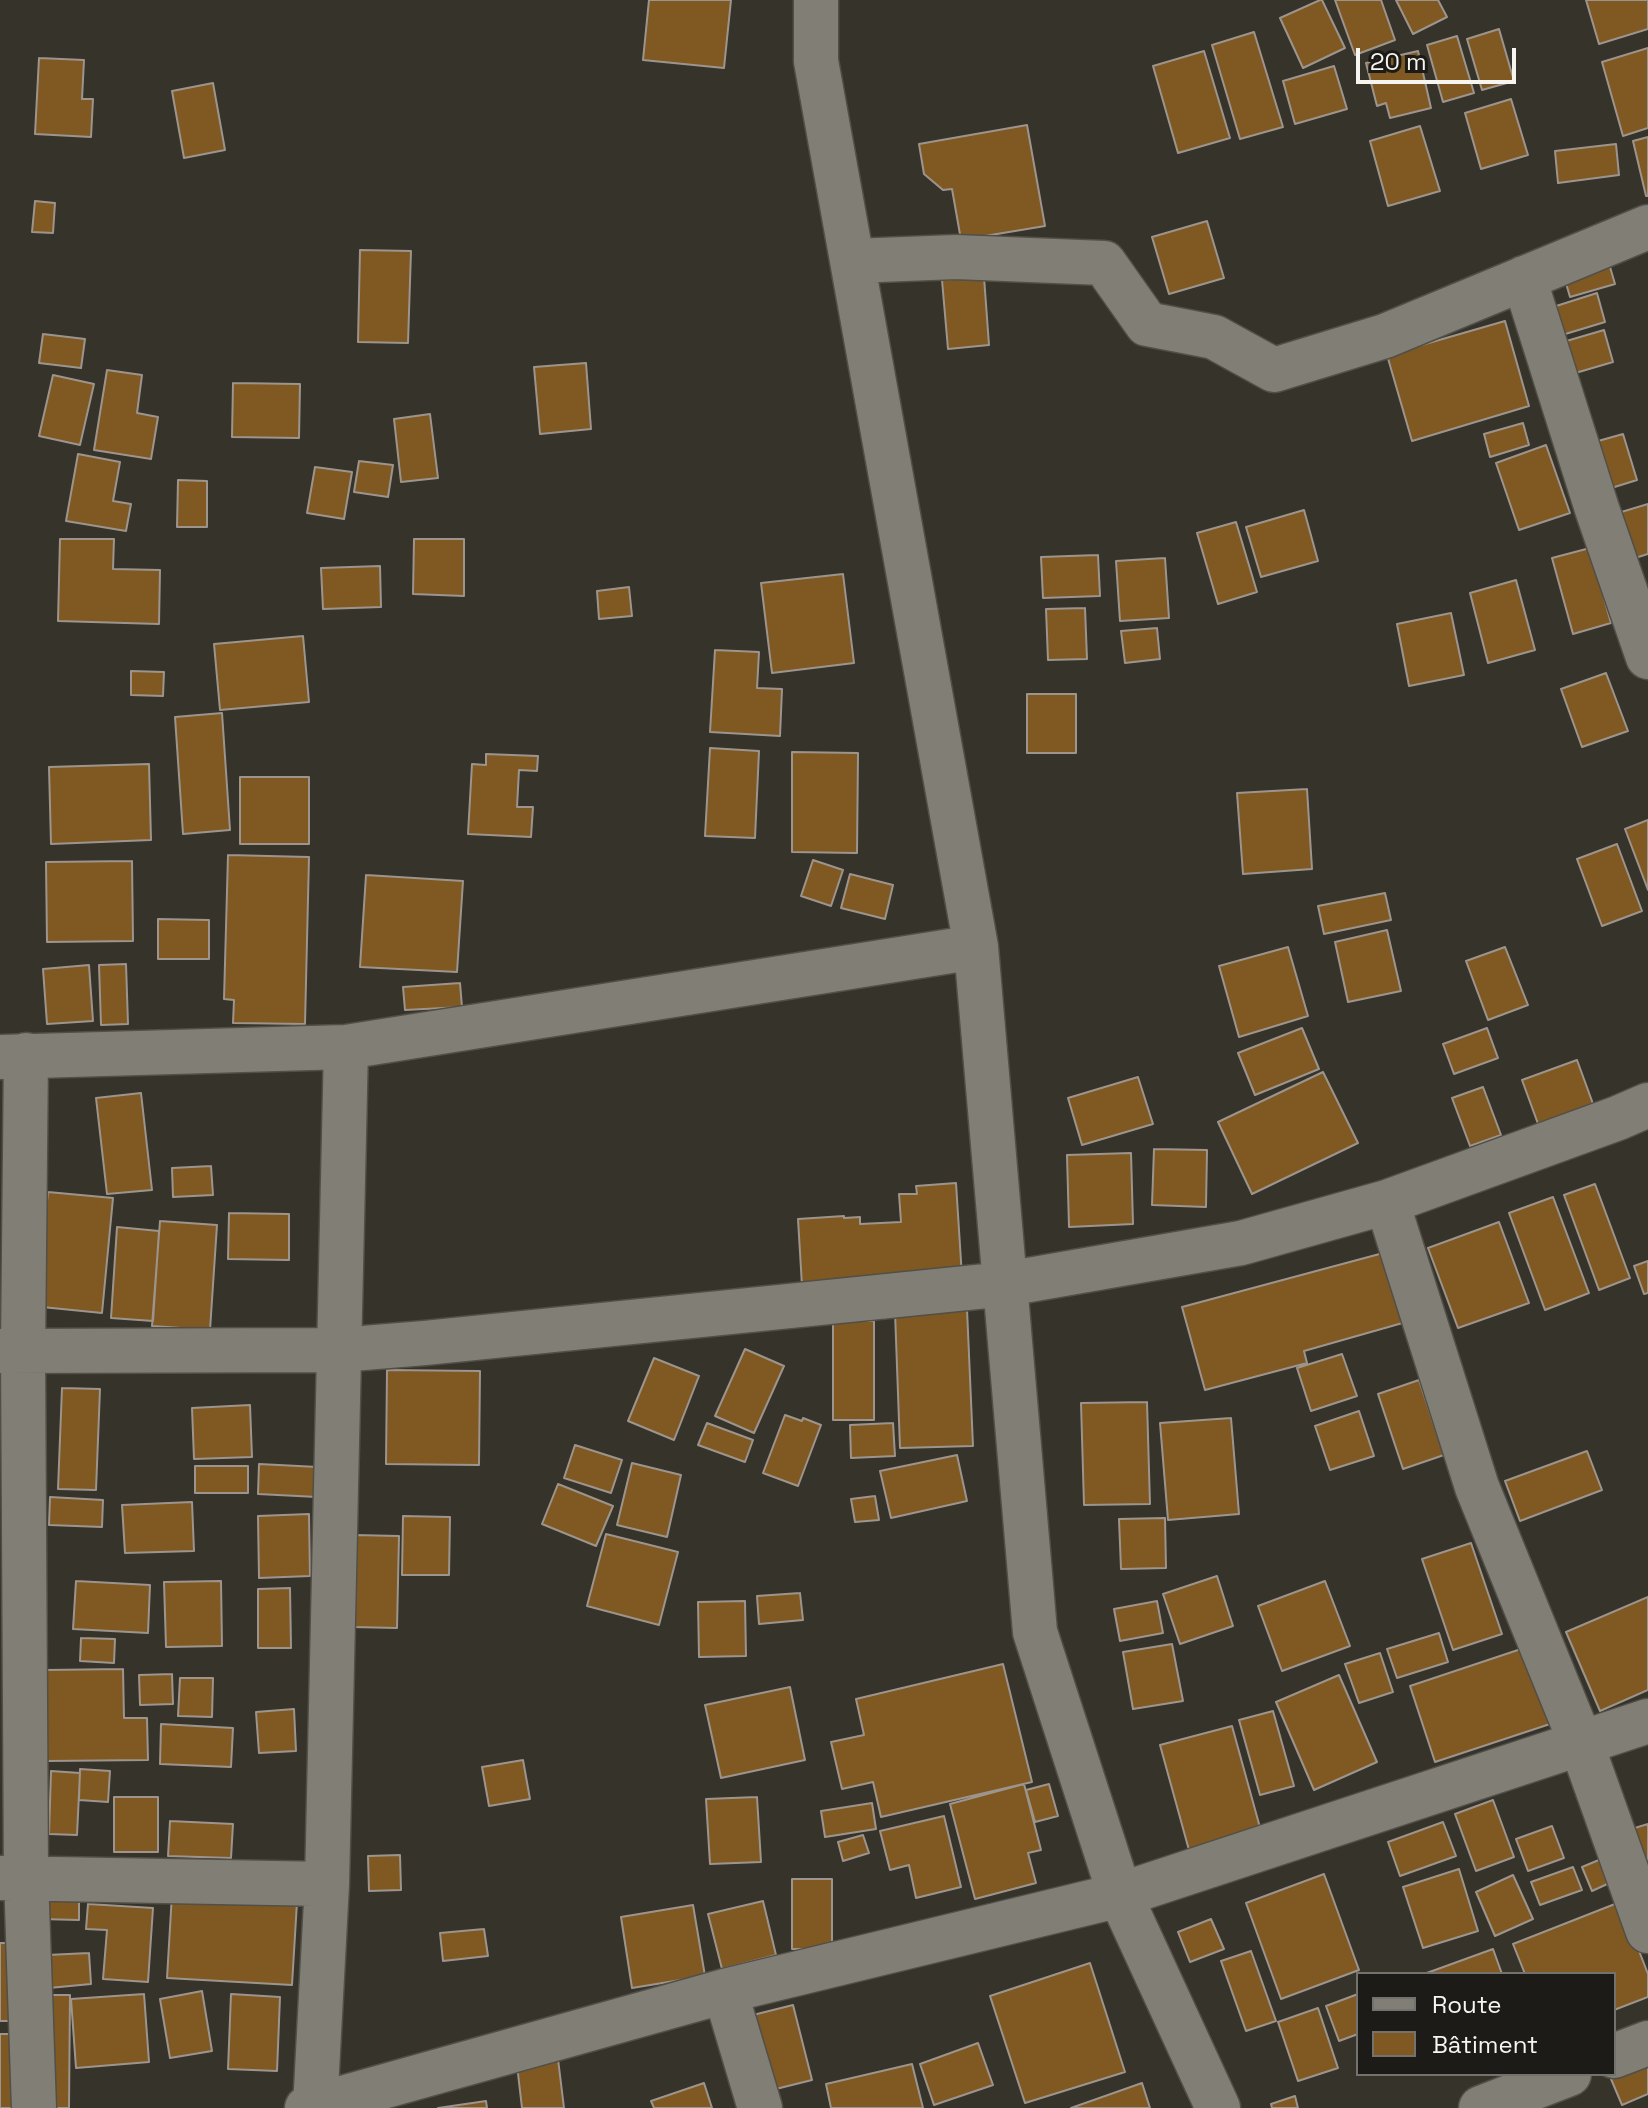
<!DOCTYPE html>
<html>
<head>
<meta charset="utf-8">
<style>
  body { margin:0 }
  #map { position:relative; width:1648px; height:2108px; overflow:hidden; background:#35332a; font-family:"Space Grotesk",sans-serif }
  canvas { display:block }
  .legend { position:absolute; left:1356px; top:1972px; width:260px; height:104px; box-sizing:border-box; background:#1c1b17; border:2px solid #73726d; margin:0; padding:10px 14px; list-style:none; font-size:24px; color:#f6f5ef }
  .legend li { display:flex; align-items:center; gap:16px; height:40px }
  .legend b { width:40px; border:2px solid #73726d }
  .scale { position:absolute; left:1356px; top:48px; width:160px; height:36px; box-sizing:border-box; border:4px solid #f6f5ef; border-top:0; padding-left:10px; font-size:24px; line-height:28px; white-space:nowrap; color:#f6f5ef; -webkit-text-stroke:6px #1c1b17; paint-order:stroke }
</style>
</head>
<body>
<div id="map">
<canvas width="1648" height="2108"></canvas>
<ul class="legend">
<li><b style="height:10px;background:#817f75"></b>Route</li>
<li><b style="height:22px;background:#7f5822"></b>Bâtiment</li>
</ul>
<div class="scale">20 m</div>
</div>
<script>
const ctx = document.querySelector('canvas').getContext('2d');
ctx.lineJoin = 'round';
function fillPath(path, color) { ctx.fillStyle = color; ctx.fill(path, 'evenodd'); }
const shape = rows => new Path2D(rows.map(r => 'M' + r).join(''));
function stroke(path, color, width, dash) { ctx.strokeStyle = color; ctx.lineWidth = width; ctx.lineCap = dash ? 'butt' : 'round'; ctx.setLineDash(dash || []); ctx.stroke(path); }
const building = shape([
  [649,0,731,0,724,68,643,60,649,0],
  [1320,0,1322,0,1345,48,1303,68,1280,18,1320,0],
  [1335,0,1381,0,1395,40,1355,55,1335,0],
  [1396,0,1438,0,1447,17,1413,34,1396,0],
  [1586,0,1648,0,1648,29,1599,44,1586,0],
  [1499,29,1514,81,1482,90,1467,39,1499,29],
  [1254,32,1283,127,1240,139,1212,45,1254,32],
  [1457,36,1474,93,1443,102,1427,45,1457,36],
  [1648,48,1648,128,1623,136,1602,62,1648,48],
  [1204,51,1230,138,1178,153,1153,66,1204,51],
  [1418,51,1431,108,1390,118,1386,103,1377,106,1366,63,1418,51],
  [39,58,84,60,82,99,93,99,91,137,35,134,39,58],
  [1334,66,1347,109,1295,124,1283,81,1334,66],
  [213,83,225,150,184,158,172,91,213,83],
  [1511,99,1528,155,1481,169,1465,113,1511,99],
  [1027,125,1045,226,961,240,952,189,943,190,924,174,919,144,1027,125],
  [1420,126,1440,191,1388,206,1370,141,1420,126],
  [1648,137,1648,196,1646,196,1633,141,1648,137],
  [1616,144,1619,175,1558,183,1555,151,1616,144],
  [35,201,55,203,53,233,32,232,35,201],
  [1207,221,1224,278,1169,294,1152,237,1207,221],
  [360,250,411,251,408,343,358,342,360,250],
  [1608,260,1615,284,1570,297,1563,273,1608,260],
  [984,277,989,345,948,349,942,280,984,277],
  [1597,293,1605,322,1562,335,1553,307,1597,293],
  [1505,321,1529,406,1412,441,1387,355,1505,321],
  [1604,330,1613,362,1572,374,1563,342,1604,330],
  [43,334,85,339,81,368,39,363,43,334],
  [586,363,591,429,540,434,534,367,586,363],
  [107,370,142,375,137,413,158,417,151,459,94,450,107,370],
  [53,375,94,384,80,445,39,436,53,375],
  [233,383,300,384,299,438,232,437,233,383],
  [430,414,438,478,401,482,394,419,430,414],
  [1523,423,1529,445,1490,457,1484,434,1523,423],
  [1623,434,1637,480,1605,490,1591,443,1623,434],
  [1546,445,1570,513,1519,530,1496,463,1546,445],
  [78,454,120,462,113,501,131,504,126,531,66,521,78,454],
  [359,461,393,465,388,497,354,492,359,461],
  [315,467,352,472,344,519,307,513,315,467],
  [178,480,207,481,207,527,177,527,178,480],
  [1648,504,1648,554,1632,559,1618,513,1648,504],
  [1304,510,1318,561,1261,577,1246,527,1304,510],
  [1236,522,1257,592,1218,604,1197,533,1236,522],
  [60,539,114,539,113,569,160,570,159,624,58,621,60,539],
  [414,539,464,539,464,596,413,594,414,539],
  [1590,548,1611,623,1573,634,1552,558,1590,548],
  [1098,555,1100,596,1043,598,1041,557,1098,555],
  [1165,558,1169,618,1120,621,1116,561,1165,558],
  [380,566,381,607,323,609,321,568,380,566],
  [843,574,854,663,772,673,761,583,843,574],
  [1516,580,1535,650,1488,663,1470,593,1516,580],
  [629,587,632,616,599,619,597,591,629,587],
  [1085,608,1087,659,1048,660,1046,609,1085,608],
  [1451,613,1464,675,1409,686,1397,624,1451,613],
  [1157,628,1160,659,1125,663,1121,631,1157,628],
  [303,636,309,702,220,710,214,644,303,636],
  [715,650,759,652,757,688,782,689,780,736,710,732,715,650],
  [131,671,164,672,163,696,131,695,131,671],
  [1606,673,1628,731,1582,747,1561,689,1606,673],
  [1027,694,1076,694,1076,753,1027,753,1027,694],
  [222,713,230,830,183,834,175,717,222,713],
  [710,748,759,751,755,838,705,836,710,748],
  [792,752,858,753,857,853,792,852,792,752],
  [486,754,538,756,537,771,519,770,517,807,533,807,531,837,468,834,472,764,486,765,486,754],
  [149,764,151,840,51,844,49,767,149,764],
  [240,777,309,777,309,844,240,844,240,777],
  [1307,789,1312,869,1243,874,1237,793,1307,789],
  [1648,820,1648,890,1625,829,1648,820],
  [1617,844,1642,911,1602,926,1577,859,1617,844],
  [228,855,309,857,305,1024,233,1023,234,1000,224,999,228,855],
  [813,860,843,870,831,906,801,896,813,860],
  [132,861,133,941,47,942,46,862,132,861],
  [850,874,893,885,885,919,841,908,850,874],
  [366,875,463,881,457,972,360,967,366,875],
  [1385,893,1391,920,1324,934,1318,906,1385,893],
  [158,919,209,920,209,959,158,959,158,919],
  [1387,930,1401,991,1348,1002,1335,942,1387,930],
  [1288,947,1308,1016,1239,1037,1219,966,1288,947],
  [1505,947,1528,1005,1488,1020,1466,961,1505,947],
  [126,964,128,1024,101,1025,99,965,126,964],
  [89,965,93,1021,47,1024,43,969,89,965],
  [460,983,462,1007,405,1010,403,987,460,983],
  [1302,1028,1319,1069,1255,1095,1238,1053,1302,1028],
  [1487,1028,1498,1058,1454,1074,1443,1044,1487,1028],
  [1577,1060,1596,1112,1541,1132,1522,1080,1577,1060],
  [1323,1072,1358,1143,1252,1194,1218,1122,1323,1072],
  [1138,1077,1153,1124,1082,1145,1068,1098,1138,1077],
  [1483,1087,1501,1135,1470,1146,1452,1098,1483,1087],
  [141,1093,152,1190,107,1194,96,1098,141,1093],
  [1154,1149,1207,1150,1206,1207,1152,1205,1154,1149],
  [1131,1153,1133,1224,1069,1227,1067,1155,1131,1153],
  [211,1166,213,1195,173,1197,172,1168,211,1166],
  [956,1183,962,1277,802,1286,798,1219,844,1216,844,1218,860,1217,860,1224,901,1222,899,1194,917,1194,916,1186,956,1183],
  [1595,1184,1630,1278,1599,1290,1564,1195,1595,1184],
  [48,1192,113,1198,102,1313,42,1307,39,1282,48,1192],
  [1553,1197,1589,1293,1545,1310,1509,1213,1553,1197],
  [229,1213,289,1214,289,1260,228,1259,229,1213],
  [160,1221,217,1225,210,1330,152,1326,160,1221],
  [1499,1222,1529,1303,1458,1328,1428,1248,1499,1222],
  [117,1227,159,1231,153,1321,111,1318,117,1227],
  [1387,1252,1406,1322,1304,1351,1307,1363,1205,1390,1182,1307,1387,1252],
  [1648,1261,1648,1293,1644,1294,1634,1266,1648,1261],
  [967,1309,973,1446,900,1448,895,1312,967,1309],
  [833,1321,874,1321,874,1420,833,1420,833,1321],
  [745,1349,784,1366,754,1433,715,1416,745,1349],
  [1342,1354,1357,1396,1311,1411,1297,1368,1342,1354],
  [654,1358,699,1376,674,1440,628,1421,654,1358],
  [387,1370,480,1371,479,1465,386,1464,387,1370],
  [1419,1380,1444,1455,1403,1469,1378,1394,1419,1380],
  [62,1388,100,1389,96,1490,58,1489,62,1388],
  [1147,1402,1150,1504,1084,1505,1081,1403,1147,1402],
  [250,1405,252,1457,194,1459,192,1408,250,1405],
  [1359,1411,1374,1456,1330,1470,1315,1426,1359,1411],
  [785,1415,802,1421,803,1418,821,1425,798,1486,763,1473,785,1415],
  [1231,1418,1239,1514,1168,1520,1160,1423,1231,1418],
  [707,1423,753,1440,745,1462,698,1445,707,1423],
  [893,1423,895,1456,851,1458,850,1425,893,1423],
  [575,1445,622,1460,611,1493,564,1478,575,1445],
  [1587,1451,1602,1490,1520,1521,1505,1481,1587,1451],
  [957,1455,967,1501,891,1518,880,1471,957,1455],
  [632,1463,681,1475,667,1537,617,1525,632,1463],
  [259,1464,318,1467,317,1497,258,1494,259,1464],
  [195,1466,248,1466,248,1493,195,1493,195,1466],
  [558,1484,613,1506,596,1546,542,1524,558,1484],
  [875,1496,879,1520,855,1522,851,1499,875,1496],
  [50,1497,103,1500,102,1527,49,1525,50,1497],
  [192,1502,194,1551,125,1553,122,1505,192,1502],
  [309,1514,310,1576,259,1578,258,1516,309,1514],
  [403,1516,450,1517,449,1575,402,1575,403,1516],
  [1165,1518,1166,1568,1121,1569,1119,1519,1165,1518],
  [606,1534,678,1552,659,1625,587,1606,606,1534],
  [354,1535,399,1536,397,1628,352,1627,354,1535],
  [1471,1543,1502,1634,1453,1650,1422,1559,1471,1543],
  [1217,1576,1233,1626,1180,1644,1163,1594,1217,1576],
  [76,1581,150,1585,148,1633,73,1629,76,1581],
  [221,1581,222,1646,166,1647,164,1582,221,1581],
  [1325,1581,1350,1646,1282,1671,1258,1606,1325,1581],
  [290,1588,291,1648,258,1648,258,1589,290,1588],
  [800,1593,803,1620,759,1624,757,1596,800,1593],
  [1648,1597,1648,1690,1600,1711,1566,1632,1648,1597],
  [745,1601,746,1656,699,1657,698,1602,745,1601],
  [1157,1601,1163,1633,1120,1641,1114,1609,1157,1601],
  [1439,1633,1448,1662,1397,1678,1387,1649,1439,1633],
  [81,1638,115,1639,114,1663,80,1661,81,1638],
  [1172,1644,1183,1701,1133,1709,1123,1652,1172,1644],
  [1524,1648,1550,1724,1435,1762,1410,1686,1524,1648],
  [1380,1653,1393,1692,1359,1703,1345,1664,1380,1653],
  [1003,1664,1032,1782,881,1817,873,1782,842,1789,831,1742,864,1735,856,1699,1003,1664],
  [123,1669,124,1718,147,1718,148,1760,47,1761,45,1670,123,1669],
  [172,1674,173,1704,140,1705,139,1675,172,1674],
  [1339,1675,1377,1762,1314,1790,1276,1702,1339,1675],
  [180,1678,213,1678,212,1717,178,1716,180,1678],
  [790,1687,805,1760,721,1778,705,1705,790,1687],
  [294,1709,296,1751,259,1753,256,1712,294,1709],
  [1273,1711,1294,1786,1260,1795,1239,1720,1273,1711],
  [161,1724,233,1728,231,1767,160,1764,161,1724],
  [1232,1726,1264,1842,1192,1861,1160,1745,1232,1726],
  [523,1760,530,1799,489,1806,482,1767,523,1760],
  [80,1769,110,1771,108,1802,79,1800,80,1769],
  [51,1771,80,1773,77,1835,49,1834,51,1771],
  [1024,1784,1041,1850,1028,1853,1036,1883,975,1899,950,1804,1024,1784],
  [1049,1784,1058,1816,1035,1822,1026,1790,1049,1784],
  [114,1797,158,1797,158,1852,114,1852,114,1797],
  [757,1797,761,1862,710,1864,706,1799,757,1797],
  [1493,1800,1514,1857,1476,1871,1455,1814,1493,1800],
  [872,1803,876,1829,825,1837,821,1811,872,1803],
  [944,1816,961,1887,916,1898,909,1865,890,1870,880,1831,944,1816],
  [170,1821,233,1824,231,1858,168,1856,170,1821],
  [1443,1822,1456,1856,1400,1876,1388,1842,1443,1822],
  [1648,1824,1648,1870,1628,1830,1648,1824],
  [1552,1826,1564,1858,1528,1871,1516,1839,1552,1826],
  [863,1835,869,1853,843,1861,838,1842,863,1835],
  [400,1855,401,1890,369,1891,368,1856,400,1855],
  [1606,1857,1616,1880,1592,1891,1582,1867,1606,1857],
  [1573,1867,1582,1890,1540,1905,1531,1882,1573,1867],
  [1459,1869,1478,1931,1423,1948,1403,1887,1459,1869],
  [1324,1874,1359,1970,1281,1999,1246,1903,1324,1874],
  [1513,1875,1533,1919,1495,1936,1476,1892,1513,1875],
  [792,1879,832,1879,832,1949,792,1949,792,1879],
  [41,1890,79,1891,79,1920,40,1919,41,1890],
  [172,1894,297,1902,292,1985,167,1978,172,1894],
  [763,1901,776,1955,722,1969,708,1914,763,1901],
  [1620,1902,1648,1974,1648,1997,1614,2010,1614,1974,1525,1974,1513,1944,1620,1902],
  [88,1904,153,1908,148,1982,103,1979,107,1930,86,1929,88,1904],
  [693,1905,705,1976,632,1988,621,1917,693,1905],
  [1211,1919,1224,1949,1190,1962,1178,1932,1211,1919],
  [484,1929,488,1956,443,1961,440,1933,484,1929],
  [0,1943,14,1943,14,2021,0,2021,0,1943],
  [1493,1949,1502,1974,1424,1974,1493,1949],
  [1251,1951,1276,2021,1246,2031,1221,1961,1251,1951],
  [89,1953,91,1984,49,1988,47,1955,89,1953],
  [1090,1963,1125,2072,1025,2103,990,1996,1090,1963],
  [202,1991,212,2051,170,2058,160,1999,202,1991],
  [144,1994,149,2062,76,2068,71,1999,144,1994],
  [231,1994,280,1997,277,2071,228,2069,231,1994],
  [1358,1994,1358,2034,1339,2041,1326,2006,1358,1994],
  [40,1995,70,1995,69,2108,39,2108,40,1995],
  [793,2005,812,2080,764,2092,745,2017,793,2005],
  [1318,2008,1338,2068,1298,2081,1278,2022,1318,2008],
  [0,2034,17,2034,18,2108,0,2108,0,2034],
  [978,2043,993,2085,934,2105,920,2064,978,2043],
  [558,2059,564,2108,522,2108,517,2065,558,2059],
  [1648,2062,1648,2094,1622,2105,1611,2079,1648,2062],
  [912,2064,923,2108,831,2108,826,2084,912,2064],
  [704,2083,712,2108,654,2108,651,2101,704,2083],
  [1142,2083,1150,2108,1071,2108,1142,2083],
  [1295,2096,1298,2108,1272,2108,1271,2104,1295,2096],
  [486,2101,487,2108,438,2108,486,2101]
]);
fillPath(building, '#7f5822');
stroke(building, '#9d958d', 2);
const minor = shape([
  [816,0,816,61,976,947,1035,1632,1120,1895,1218,2108],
  [853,261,956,257,1104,263,1147,324,1214,337,1274,370,1385,336,1648,227],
  [1524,278,1597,509,1648,657],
  [26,1055,23,1350,26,1877,34,2108],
  [0,1057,346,1047,976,947],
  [1387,1202,1477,1487,1581,1743,1648,1931],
  [0,1351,339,1350,425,1343,1006,1284,1241,1243,1387,1202,1618,1118,1648,1105],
  [0,1878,327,1884],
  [725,1991,760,2108],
  [1614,2056,1648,2043],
  [307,2108,725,1991,1120,1895,1648,1721],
  [315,2108,327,1884,346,1047],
  [1481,2108,1569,2074]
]);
stroke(minor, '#514f48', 47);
stroke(minor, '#817f75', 44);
</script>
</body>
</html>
